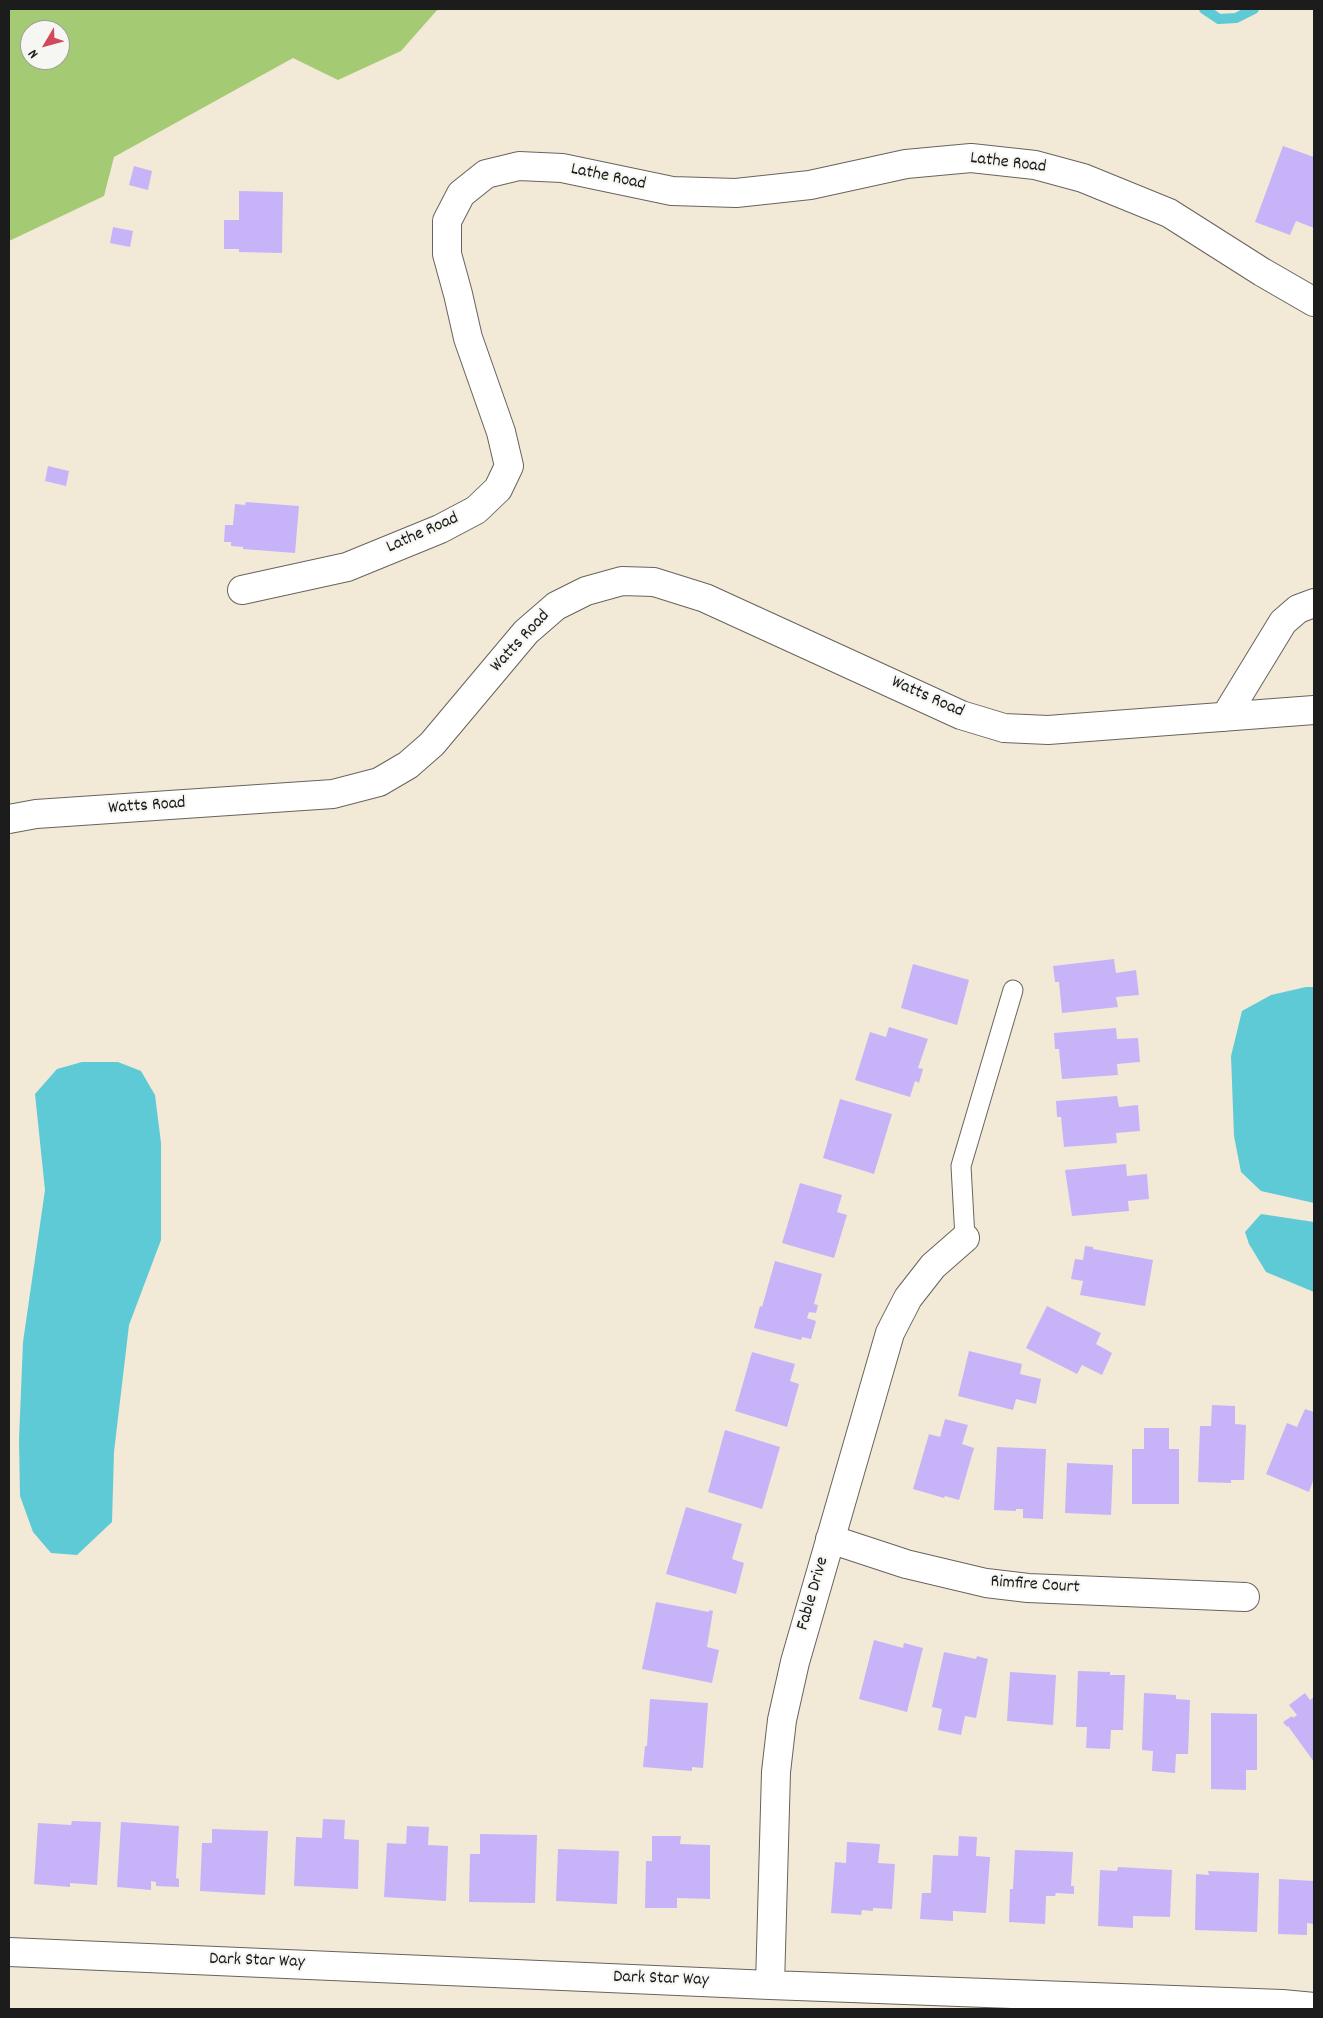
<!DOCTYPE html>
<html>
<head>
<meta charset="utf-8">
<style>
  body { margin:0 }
  #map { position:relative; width:1323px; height:2018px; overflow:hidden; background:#f3e9d7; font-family:Dekko,sans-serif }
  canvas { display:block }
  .frame { position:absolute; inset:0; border:10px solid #1c1c1c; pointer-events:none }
  .north { position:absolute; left:20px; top:20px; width:50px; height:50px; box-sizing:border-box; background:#f6f6f2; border:1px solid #9f9f9c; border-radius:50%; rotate:233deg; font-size:14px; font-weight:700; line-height:20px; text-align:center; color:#1c1c1c }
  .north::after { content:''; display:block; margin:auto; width:18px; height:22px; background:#d1495b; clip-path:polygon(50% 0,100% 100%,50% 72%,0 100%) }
</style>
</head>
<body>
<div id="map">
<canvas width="1323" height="2018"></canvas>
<div class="frame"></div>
<div class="north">N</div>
</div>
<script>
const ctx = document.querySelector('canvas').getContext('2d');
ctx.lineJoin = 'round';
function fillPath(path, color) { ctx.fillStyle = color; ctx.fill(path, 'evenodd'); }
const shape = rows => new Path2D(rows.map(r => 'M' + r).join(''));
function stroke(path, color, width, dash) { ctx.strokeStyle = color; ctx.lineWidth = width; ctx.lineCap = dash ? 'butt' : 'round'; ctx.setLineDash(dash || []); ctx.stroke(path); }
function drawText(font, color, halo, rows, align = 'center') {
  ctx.font = font + ' Dekko,sans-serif'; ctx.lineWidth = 4.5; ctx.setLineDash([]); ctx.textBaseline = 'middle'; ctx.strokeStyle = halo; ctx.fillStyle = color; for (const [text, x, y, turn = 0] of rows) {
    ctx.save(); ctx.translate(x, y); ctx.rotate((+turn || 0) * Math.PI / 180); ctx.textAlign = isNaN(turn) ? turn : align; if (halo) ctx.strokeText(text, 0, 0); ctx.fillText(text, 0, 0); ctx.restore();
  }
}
fillPath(shape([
  [9,9,438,9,401,51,338,80,293,58,114,157,104,196,9,241],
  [30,30,60,30,60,60,30,60]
]), '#a5ca74');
fillPath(shape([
  [1306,987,1314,987,1314,1203,1261,1191,1241,1172,1234,1136,1231,1056,1242,1011,1271,995],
  [82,1062,118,1062,141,1071,155,1095,161,1143,161,1240,129,1325,114,1452,112,1522,77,1555,51,1553,33,1532,20,1496,19,1439,23,1342,45,1190,35,1094,57,1069],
  [1261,1214,1314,1222,1314,1292,1266,1272,1249,1244,1245,1232]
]), '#5ecad5');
stroke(shape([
  [1204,9,1219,19,1236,18,1254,9]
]), '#5ecad5', 10);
fillPath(shape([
  [1283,146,1314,157,1314,228,1296,221,1290,235,1255,222],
  [134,166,152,171,148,190,129,185],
  [239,191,283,192,282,253,239,252,239,249,224,249,224,220,239,220],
  [113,227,133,231,130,247,110,243],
  [48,466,69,471,66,486,45,481],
  [246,502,299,506,295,553,243,549,243,547,231,546,231,542,224,542,225,525,233,525,235,504,245,505],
  [1114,959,1116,973,1136,970,1139,995,1116,997,1118,1007,1062,1013,1059,982,1055,982,1053,966],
  [913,964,969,980,957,1025,901,1008],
  [889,1027,928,1039,918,1068,923,1069,919,1083,915,1081,910,1097,855,1080,870,1032,886,1037],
  [1116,1028,1117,1039,1138,1038,1140,1062,1117,1064,1118,1075,1062,1079,1059,1049,1055,1049,1054,1033],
  [1117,1096,1119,1107,1138,1105,1140,1131,1116,1133,1117,1143,1064,1147,1061,1117,1057,1117,1056,1101],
  [840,1099,892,1114,874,1174,823,1158],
  [1126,1164,1127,1176,1147,1174,1149,1199,1128,1201,1129,1211,1072,1216,1065,1170],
  [800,1183,842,1195,837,1212,847,1215,834,1258,782,1243],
  [1085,1246,1093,1247,1093,1249,1153,1260,1145,1306,1080,1295,1083,1281,1071,1279,1075,1259,1083,1260],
  [775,1261,822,1274,814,1304,818,1305,816,1313,809,1312,807,1318,816,1321,811,1339,802,1337,801,1340,754,1328,760,1306,762,1307],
  [1047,1306,1101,1333,1096,1344,1112,1353,1102,1375,1082,1365,1077,1374,1026,1348],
  [969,1351,1022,1364,1020,1374,1041,1379,1036,1404,1016,1399,1013,1410,958,1396],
  [752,1352,795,1364,790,1381,799,1384,787,1427,735,1411],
  [1212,1405,1235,1406,1235,1424,1246,1425,1244,1480,1231,1480,1231,1483,1198,1482,1200,1426,1211,1426],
  [1305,1409,1314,1412,1314,1478,1309,1492,1266,1474,1287,1423,1297,1427],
  [945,1419,968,1425,962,1444,974,1448,959,1500,945,1496,944,1498,913,1489,929,1434,940,1437],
  [1144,1428,1169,1428,1169,1449,1179,1449,1179,1504,1132,1504,1132,1449,1144,1449],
  [725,1430,780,1447,762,1509,708,1492],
  [997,1447,1046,1449,1043,1519,1023,1518,1023,1509,1016,1509,1016,1511,994,1510],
  [1067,1463,1113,1465,1111,1515,1065,1513],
  [686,1507,742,1524,732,1559,744,1563,736,1594,666,1574],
  [656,1602,709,1612,709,1610,713,1611,707,1647,719,1650,712,1683,642,1669],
  [874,1640,903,1648,904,1643,923,1648,907,1712,859,1699],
  [944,1652,976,1659,977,1656,988,1659,976,1718,965,1716,961,1735,938,1730,942,1709,932,1707],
  [1078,1671,1110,1672,1110,1675,1125,1675,1123,1730,1111,1730,1110,1749,1086,1748,1087,1727,1076,1727],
  [1010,1672,1056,1675,1053,1725,1007,1721],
  [1144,1693,1176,1695,1176,1699,1190,1700,1188,1754,1176,1754,1175,1773,1152,1771,1153,1751,1142,1750],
  [1305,1693,1310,1700,1314,1697,1314,1762,1288,1726,1287,1727,1283,1722,1292,1716,1293,1718,1297,1715,1289,1705],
  [650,1699,708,1703,703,1768,692,1767,692,1771,643,1767,645,1746,647,1746],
  [1211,1713,1257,1714,1257,1770,1246,1770,1246,1790,1211,1789],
  [323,1819,345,1820,344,1839,359,1840,358,1889,294,1886,296,1837,322,1838],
  [72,1821,101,1822,97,1885,70,1883,70,1887,34,1884,38,1823,71,1825],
  [121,1822,179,1826,176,1878,179,1879,179,1887,156,1886,156,1882,151,1881,151,1890,117,1887],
  [407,1826,429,1827,428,1845,448,1846,446,1901,384,1897,387,1843,406,1844],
  [212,1829,268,1831,265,1895,200,1891,202,1843,212,1843],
  [480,1834,537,1835,535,1903,469,1902,470,1854,480,1854],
  [652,1836,681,1836,680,1844,710,1845,710,1899,677,1898,677,1908,645,1908,646,1861,652,1861],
  [959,1836,977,1837,976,1856,990,1857,986,1913,953,1911,953,1921,920,1919,922,1893,931,1893,933,1855,958,1856],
  [847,1842,880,1844,878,1863,895,1864,892,1909,873,1908,873,1911,862,1910,861,1915,831,1913,835,1862,846,1863],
  [558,1849,619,1851,617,1904,556,1901],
  [1015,1850,1073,1852,1071,1886,1074,1886,1074,1894,1056,1893,1055,1896,1046,1896,1045,1924,1009,1922,1010,1889,1013,1889],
  [1118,1867,1172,1870,1170,1917,1133,1916,1133,1928,1098,1926,1100,1870,1117,1871],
  [1208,1871,1259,1873,1257,1932,1195,1930,1196,1874,1209,1875],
  [1279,1879,1314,1881,1314,1924,1307,1923,1307,1935,1278,1934]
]), '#c7b4f8');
const lane = shape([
  [965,1238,961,1166,1013,990]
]);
const street = shape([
  [242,590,347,567,440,529,476,510,498,489,509,466,501,432,468,338,458,294,447,254,447,221,461,194,486,174,519,166,562,168,672,191,736,193,810,185,906,164,971,158,1035,165,1083,178,1169,213,1262,272,1314,302],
  [1225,717,1283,622,1298,609,1314,603],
  [9,819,36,814,333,794,379,782,408,765,432,744,526,632,556,606,586,591,622,581,654,582,705,598,961,715,1004,728,1048,730,1314,710],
  [830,1539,906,1564,986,1583,1028,1588,1245,1597],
  [9,1952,770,1985,1282,2004,1314,2007],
  [770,1985,776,1772,782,1720,795,1662,890,1333,908,1298,933,1266,965,1238]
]);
stroke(lane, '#67645d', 21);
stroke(street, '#67645d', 30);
stroke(lane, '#fff', 19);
stroke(street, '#fff', 28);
drawText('18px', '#1c1c1c', '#f6f6f2', [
  ["Lathe Road",1008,164,7],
  ["Lathe Road",608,178,12],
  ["Lathe Road",423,534,-24],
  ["Watts Road",521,642,-47],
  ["Watts Road",927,698,24],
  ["Watts Road",147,807,-4],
  ["Rimfire Court",1035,1586,4],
  ["Fable Drive",814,1594,-74],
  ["Dark Star Way",257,1962,2],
  ["Dark Star Way",661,1980,2]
]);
</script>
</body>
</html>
